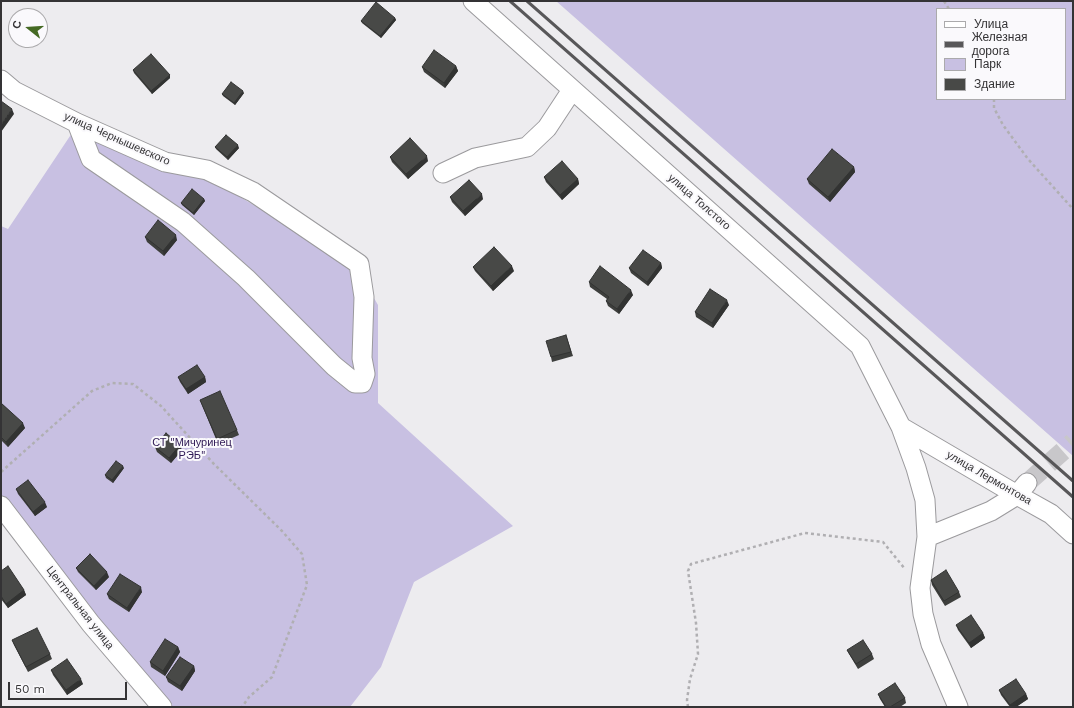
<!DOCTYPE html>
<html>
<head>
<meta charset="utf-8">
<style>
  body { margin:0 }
  #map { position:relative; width:1074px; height:708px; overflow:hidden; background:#edecef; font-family:"Work Sans",sans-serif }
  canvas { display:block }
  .frame { position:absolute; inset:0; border:2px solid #343335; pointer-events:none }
  .legend { position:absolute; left:936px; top:8px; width:130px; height:92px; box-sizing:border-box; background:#faf9fc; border:1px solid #abaaac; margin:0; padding:5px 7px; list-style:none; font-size:12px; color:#343335 }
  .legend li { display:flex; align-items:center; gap:8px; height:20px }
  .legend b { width:20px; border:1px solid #abaaac }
  .north { position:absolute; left:8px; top:8px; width:40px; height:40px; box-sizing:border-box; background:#faf9fc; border:1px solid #abaaac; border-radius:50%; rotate:287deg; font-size:11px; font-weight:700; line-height:16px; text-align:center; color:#343335 }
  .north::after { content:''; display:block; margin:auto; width:14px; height:18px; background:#456a24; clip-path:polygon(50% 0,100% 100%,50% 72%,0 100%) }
  .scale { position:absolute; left:8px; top:682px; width:119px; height:18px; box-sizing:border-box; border:2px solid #343335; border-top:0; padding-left:5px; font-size:12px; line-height:14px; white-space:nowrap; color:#343335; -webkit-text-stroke:3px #faf9fc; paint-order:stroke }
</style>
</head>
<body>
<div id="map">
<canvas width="1074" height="708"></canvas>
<div class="frame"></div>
<ul class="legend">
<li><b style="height:5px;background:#fff"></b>Улица</li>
<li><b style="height:5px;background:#585759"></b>Железная дорога</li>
<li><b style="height:11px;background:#c8c0e2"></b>Парк</li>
<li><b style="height:11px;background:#484947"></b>Здание</li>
</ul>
<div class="north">С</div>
<div class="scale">50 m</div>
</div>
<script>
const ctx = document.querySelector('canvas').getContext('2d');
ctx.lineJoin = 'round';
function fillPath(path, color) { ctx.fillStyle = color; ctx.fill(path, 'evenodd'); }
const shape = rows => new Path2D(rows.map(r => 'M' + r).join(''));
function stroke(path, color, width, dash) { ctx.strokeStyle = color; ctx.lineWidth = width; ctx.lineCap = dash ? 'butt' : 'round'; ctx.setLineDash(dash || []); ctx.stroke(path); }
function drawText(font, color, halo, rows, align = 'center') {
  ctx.font = font + ' "Work Sans",sans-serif'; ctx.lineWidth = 4; ctx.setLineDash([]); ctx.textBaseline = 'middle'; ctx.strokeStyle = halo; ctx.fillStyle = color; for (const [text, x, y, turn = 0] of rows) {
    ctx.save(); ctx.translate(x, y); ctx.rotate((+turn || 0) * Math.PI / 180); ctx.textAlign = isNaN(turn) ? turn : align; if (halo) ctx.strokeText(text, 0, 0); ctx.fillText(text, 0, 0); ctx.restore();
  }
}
fillPath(shape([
  [556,1,1073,1,1073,456],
  [937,9,1065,9,1065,99,937,99],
  [76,127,209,178,356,267,378,305,378,403,513,526,414,582,381,667,350,707,157,707,1,518,1,226,8,229]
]), '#c8c0e2');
stroke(shape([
  [1027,483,1073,442]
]), '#c8c7ca', 19, [19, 10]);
const minor = shape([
  [473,1,860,346,901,427,916,468,925,500,927,537,920,588,923,614,931,644,958,707],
  [1,80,14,91,77,123,165,162,207,170,253,192,359,264,364,297,362,358,365,374,362,383,355,383,334,366,246,278,183,222,91,159,77,123],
  [443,173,475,158,527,147,547,128,572,90],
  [901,427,1017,495,1051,514,1073,534],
  [1,506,91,624,162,707],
  [927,537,991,511,1017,495,1027,483]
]);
stroke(minor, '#9b9a9d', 21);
stroke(shape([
  [944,1,949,9],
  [994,99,994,108,1003,125,1028,159,1073,209],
  [1,472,92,391,112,383,133,384,161,406,213,463,282,531,302,554,307,585,272,677,249,697,242,707],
  [688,707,687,700,690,679,698,654,696,623,688,571,691,564,805,533,883,542,905,569]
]), '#b0afb2', 2.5, [3, 3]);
stroke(minor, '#fff', 19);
stroke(shape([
  [510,1,1073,497],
  [527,1,1073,481]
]), '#585759', 3);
fillPath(shape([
  [395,18,396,20,381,38,362,23,361,21],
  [456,66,458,71,445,88,424,72,422,67],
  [133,70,170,75,170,78,152,94,134,73],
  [244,93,235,105,223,96,222,94],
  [215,147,239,148,228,160,216,149],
  [390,157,428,161,408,179,392,162],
  [854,167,855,172,830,202,809,184,807,179],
  [544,177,578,179,579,184,562,200,546,182],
  [450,197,483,199,465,216,452,202],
  [204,199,205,201,194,215,182,205,181,203],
  [145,237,177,240,164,256,147,242],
  [661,263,662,268,648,286,631,273,629,268],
  [473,267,514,271,493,291,475,271],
  [589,282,633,295,619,314,608,306,606,301,607,299,590,287],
  [729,305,713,328,696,317,695,312],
  [566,335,573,356,552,362,551,357],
  [178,377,205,377,206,382,188,394,180,382],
  [200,400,237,430,239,435,218,444],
  [1,403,25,428,8,447,1,440],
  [155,447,182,450,171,463,157,452],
  [124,468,113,483,106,478,105,475],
  [16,489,47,507,35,516,18,494],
  [76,568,109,577,96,590,78,572],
  [1,571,24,590,26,595,8,608,1,599],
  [931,580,959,592,961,597,945,606,932,585],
  [142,592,129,612,109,599,107,594],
  [956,625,983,633,985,638,971,648,958,630],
  [12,640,50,654,52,659,28,672,14,645],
  [178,647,180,652,165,676,151,667,150,662],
  [847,650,872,654,874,659,858,669,849,654],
  [194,666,195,671,182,691,168,682,166,677],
  [51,670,83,684,67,695,53,675],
  [999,690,1026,694,1028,699,1016,707,1010,707,1001,695],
  [878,694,905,698,906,703,900,707,885,707,880,699]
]), '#3e3f3d');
fillPath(shape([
  [395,18,396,20,381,38,380,36],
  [456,66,458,71,445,88,444,83],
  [170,75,170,78,152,94,151,91],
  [243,91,244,93,235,105,234,103],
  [12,109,14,114,1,132,1,125],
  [238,145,239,148,228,160,227,157],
  [427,156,428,161,408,179,406,174],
  [854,167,855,172,830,202,828,197],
  [578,179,579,184,562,200,560,195],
  [482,194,483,199,465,216,463,211],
  [204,199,205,201,194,215,193,213],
  [176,235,177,240,164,256,163,251],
  [661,263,662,268,648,286,647,282],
  [512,266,514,271,493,291,491,286],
  [631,290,633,295,619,314,617,309],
  [727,300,729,305,713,328,712,323],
  [205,377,206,382,188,394,186,389],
  [23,423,25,428,8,447,6,442],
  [180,445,182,450,171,463,169,458],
  [123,466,124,468,113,483,112,480],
  [45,502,47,507,35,516,33,512],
  [107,572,109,577,96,590,94,586],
  [141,587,142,592,129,612,127,608],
  [24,590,26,595,8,608,6,604],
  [983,633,985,638,971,648,969,643],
  [178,647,180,652,165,676,163,671],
  [194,666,195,671,182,691,180,686],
  [81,679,83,684,67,695,66,690],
  [1026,694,1028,699,1016,707,1011,707,1010,705]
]), '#323332');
const building = shape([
  [376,2,395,18,380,36,361,21,376,2],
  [434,50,456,66,444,83,422,67,434,50],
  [151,54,170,75,151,91,133,70,151,54],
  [231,82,243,91,234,103,222,94,231,82],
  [1,101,12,109,1,125,1,101],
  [226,135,238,145,227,157,215,147,226,135],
  [410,138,427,156,406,174,390,157,410,138],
  [832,149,854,167,828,197,807,179,832,149],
  [562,161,578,179,560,195,544,177,562,161],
  [469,180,482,194,463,211,450,197,469,180],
  [192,189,204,199,193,213,181,203,192,189],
  [158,220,176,235,163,251,145,237,158,220],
  [494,247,512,266,491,286,473,267,494,247],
  [643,250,661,263,647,282,629,268,643,250],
  [600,266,631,290,617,309,606,301,609,297,589,282,600,266],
  [710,289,727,300,712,323,695,312,710,289],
  [566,335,571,352,551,357,546,341,566,335],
  [197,365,205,377,186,389,178,377,197,365],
  [220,391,237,430,217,439,200,400,220,391],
  [1,403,23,423,6,442,1,437,1,403],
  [166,433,180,445,169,458,155,447,166,433],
  [116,461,123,466,112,480,105,475,116,461],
  [28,480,45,502,33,512,16,489,28,480],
  [90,554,107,572,94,586,76,568,90,554],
  [8,566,24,590,6,604,1,596,1,571,8,566],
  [946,570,959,592,944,601,931,580,946,570],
  [120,574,141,587,127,608,107,594,120,574],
  [971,615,983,633,969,643,956,625,971,615],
  [37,628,50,654,26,667,12,640,37,628],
  [165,639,178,647,163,671,150,662,165,639],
  [863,640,872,654,856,664,847,650,863,640],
  [180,657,194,666,180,686,166,677,180,657],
  [67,659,81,679,66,690,51,670,67,659],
  [1016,679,1026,694,1010,705,999,690,1016,679],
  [895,683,905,698,890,707,886,707,878,694,895,683]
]);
fillPath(building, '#484947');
stroke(building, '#323332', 1);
drawText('11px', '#343335', '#faf9fc', [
  ["улица Чернышевского",117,139,24],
  ["улица Толстого",699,202,41],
  ["улица Лермонтова",989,478,30],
  ["Центральная улица",80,608,52]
]);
drawText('11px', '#301a56', '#faf9fc', [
  ["СТ \"Мичуринец",192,443],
  ["РЭБ\"",192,456]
]);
</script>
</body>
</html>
